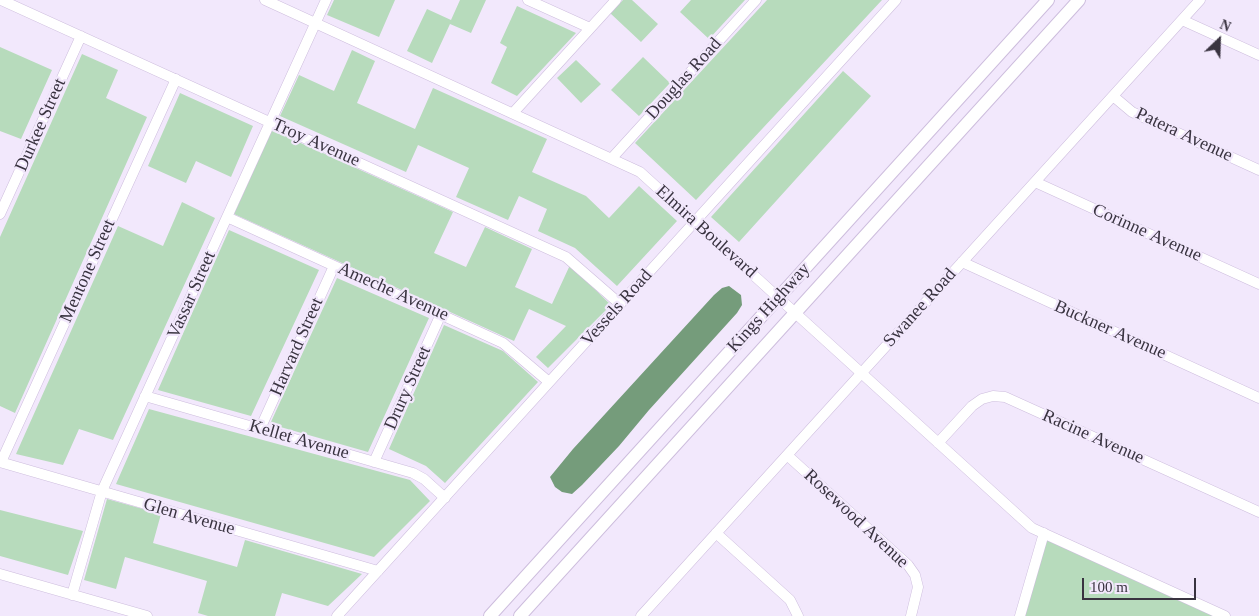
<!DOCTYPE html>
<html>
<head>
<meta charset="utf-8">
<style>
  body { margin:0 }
  #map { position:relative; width:1259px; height:616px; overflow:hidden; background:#f2e8fc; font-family:"Times New Roman",serif }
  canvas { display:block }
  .north { position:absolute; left:1194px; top:15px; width:50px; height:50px; -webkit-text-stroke:4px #f2e8fc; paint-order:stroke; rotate:24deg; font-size:14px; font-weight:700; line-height:20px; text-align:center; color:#393340 }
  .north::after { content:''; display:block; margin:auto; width:18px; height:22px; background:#393340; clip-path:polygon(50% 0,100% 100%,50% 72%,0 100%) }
  .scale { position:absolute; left:1082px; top:578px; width:114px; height:22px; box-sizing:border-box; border:2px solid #393340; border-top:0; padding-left:6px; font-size:15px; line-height:18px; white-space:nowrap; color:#393340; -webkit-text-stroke:4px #f2e8fc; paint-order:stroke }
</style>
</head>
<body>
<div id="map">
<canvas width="1259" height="616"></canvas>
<div class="north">N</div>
<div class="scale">100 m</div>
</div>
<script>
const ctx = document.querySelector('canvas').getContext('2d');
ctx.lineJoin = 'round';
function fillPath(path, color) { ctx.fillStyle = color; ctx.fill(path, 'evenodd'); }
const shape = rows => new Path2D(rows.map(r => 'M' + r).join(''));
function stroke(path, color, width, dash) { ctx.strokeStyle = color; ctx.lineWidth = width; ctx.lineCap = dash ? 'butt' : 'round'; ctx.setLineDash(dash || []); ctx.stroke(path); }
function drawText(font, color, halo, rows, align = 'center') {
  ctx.font = font + ' "Times New Roman",serif'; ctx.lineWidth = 4.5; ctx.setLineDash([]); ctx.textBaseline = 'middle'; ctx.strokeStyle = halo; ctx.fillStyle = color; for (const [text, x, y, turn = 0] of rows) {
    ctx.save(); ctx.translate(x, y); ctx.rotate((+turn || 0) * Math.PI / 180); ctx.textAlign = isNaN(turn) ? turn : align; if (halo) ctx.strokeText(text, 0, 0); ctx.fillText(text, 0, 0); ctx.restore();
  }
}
fillPath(shape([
  [334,0,395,0,379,37,327,15],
  [460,0,486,0,471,33,450,24,432,63,407,51,427,9,451,20],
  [623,0,632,0,658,24,641,42,610,13],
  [691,0,745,0,709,39,680,12],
  [767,0,882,0,696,200,635,143],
  [517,6,576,33,517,96,491,83,507,47,500,43],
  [0,47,52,70,21,139,0,131],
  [352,50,375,61,357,103,415,129,433,88,547,139,532,172,586,196,609,218,639,186,677,221,617,286,575,248,538,231,547,209,519,196,508,220,456,197,469,168,418,145,406,172,280,116,299,75,334,91],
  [82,54,118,70,106,98,147,117,15,413,0,406,0,237],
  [643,57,670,83,639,116,611,90],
  [576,60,601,84,581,103,557,78],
  [843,71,871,96,739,242,711,217],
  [180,93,253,126,231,177,196,161,186,183,148,166],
  [272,130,453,212,434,253,466,267,485,227,532,249,515,287,552,304,570,265,611,305,548,368,536,357,566,326,529,309,514,341,234,214],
  [182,202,215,218,113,440,79,429,63,465,16,454,118,226,163,246],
  [229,230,319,270,251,416,158,390],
  [337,278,429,318,368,452,270,424],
  [444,325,503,351,538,382,445,483,426,466,389,449],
  [149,409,410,480,430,501,374,557,116,484],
  [107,499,161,514,153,543,237,567,245,540,362,574,328,606,282,593,275,616,208,616,198,613,207,581,125,557,116,589,84,580],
  [0,510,83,531,68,575,0,556],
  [1046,538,1215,616,1023,616]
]), '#b7dbbc');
fillPath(shape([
  [729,286,741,295,742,305,737,313,649,410,619,446,582,485,572,494,562,492,555,487,550,477,573,449,714,295,722,288]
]), '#759c7b');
const minor = shape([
  [1,0,566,257,620,304],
  [265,0,640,172,1032,528,1225,616],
  [528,0,590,28],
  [1182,20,1259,55],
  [1113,96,1132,112,1259,170],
  [513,113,616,0],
  [612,158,756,0],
  [1035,182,1259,284],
  [0,214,81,36],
  [227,217,503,343,549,382],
  [962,262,1259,398],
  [145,396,413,473,424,479,445,498],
  [260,429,334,266],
  [938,443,972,406,982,399,993,396,1005,397,1259,512],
  [787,455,908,565,915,575,918,587,911,616],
  [0,462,378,571],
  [1,462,176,79],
  [374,462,441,314],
  [716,533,790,600,798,616],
  [0,574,147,616],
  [72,595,102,491,326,0],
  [337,616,896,0],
  [641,616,1200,0],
  [1020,616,1044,533]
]);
const major = shape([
  [490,616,1048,0],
  [520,616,1079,0]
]);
stroke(minor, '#cdbddd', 11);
stroke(major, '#cdbddd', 14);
stroke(minor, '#fff', 10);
stroke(major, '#fff', 12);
drawText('18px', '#393340', '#f2e8fc', [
  ["Douglas Road",684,79,-48],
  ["Durkee Street",41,125,-66],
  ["Patera Avenue",1184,135,25],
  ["Troy Avenue",316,143,24],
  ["Elmira Boulevard",706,232,42],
  ["Corinne Avenue",1147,233,24],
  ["Mentone Street",88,271,-66],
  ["Ameche Avenue",393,292,24],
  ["Vassar Street",192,295,-66],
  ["Vessels Road",617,308,-48],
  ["Kings Highway",769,308,-48],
  ["Swanee Road",920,308,-48],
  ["Buckner Avenue",1110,330,24],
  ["Harvard Street",297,347,-66],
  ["Drury Street",408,388,-66],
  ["Racine Avenue",1093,437,24],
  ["Kellet Avenue",299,440,16],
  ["Glen Avenue",189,517,16],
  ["Rosewood Avenue",856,519,43]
]);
</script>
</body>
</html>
